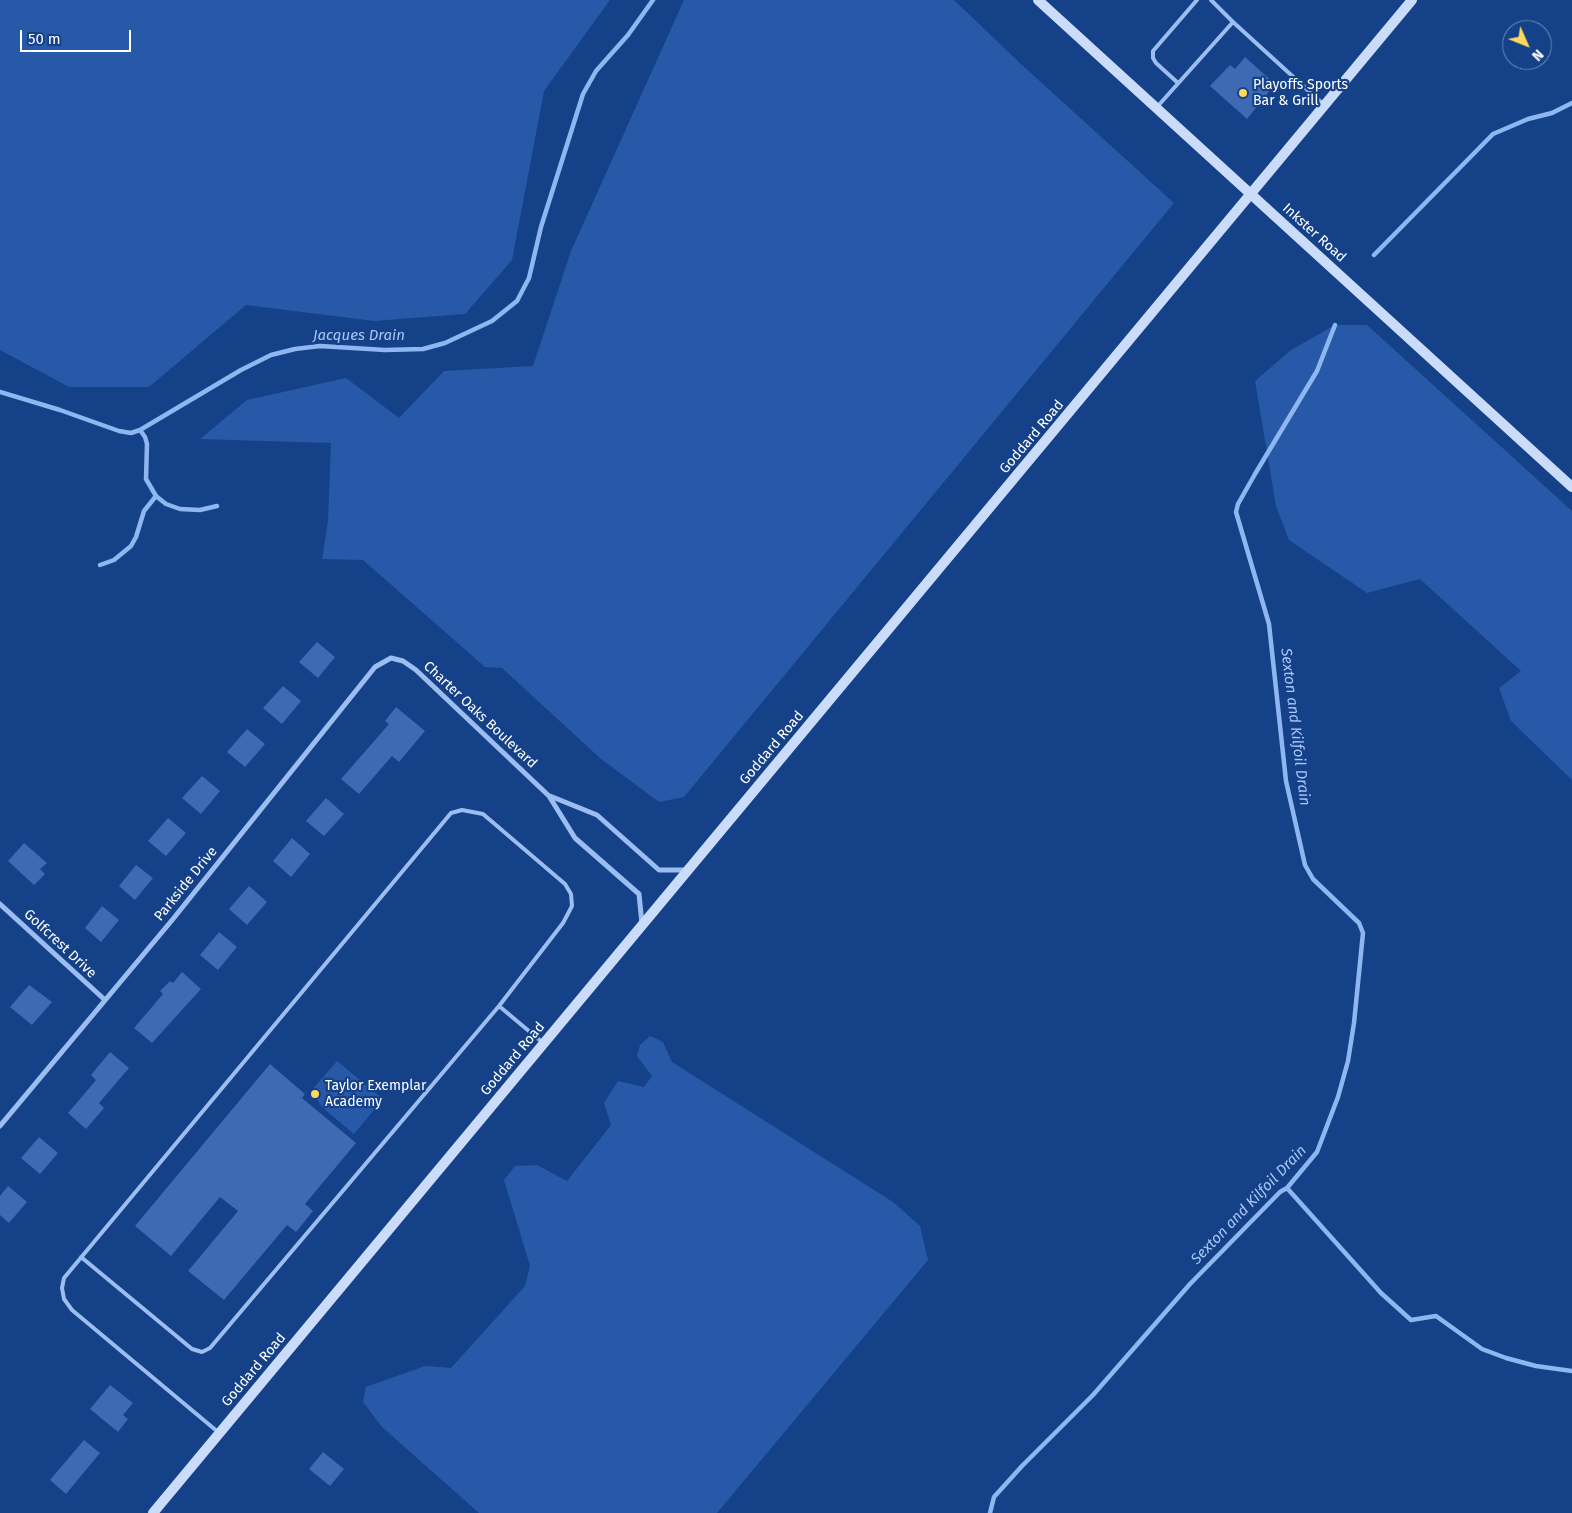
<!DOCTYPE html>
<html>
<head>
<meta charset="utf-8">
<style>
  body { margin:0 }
  #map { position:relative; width:1572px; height:1513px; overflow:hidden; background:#154189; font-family:"Fira Sans",sans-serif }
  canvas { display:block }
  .north { position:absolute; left:1502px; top:20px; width:50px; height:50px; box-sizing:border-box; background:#154189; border:1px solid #738db8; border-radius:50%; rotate:134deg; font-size:14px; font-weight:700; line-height:20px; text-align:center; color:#fff }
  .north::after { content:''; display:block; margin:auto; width:18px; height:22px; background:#ffd95a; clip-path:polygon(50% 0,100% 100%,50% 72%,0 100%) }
  .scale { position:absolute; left:20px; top:30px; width:111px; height:22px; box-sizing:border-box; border:2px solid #fff; border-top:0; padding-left:6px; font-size:15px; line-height:18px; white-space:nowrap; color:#fff; -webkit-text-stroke:4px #154189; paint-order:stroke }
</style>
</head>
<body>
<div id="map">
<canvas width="1572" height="1513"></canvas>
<div class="north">N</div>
<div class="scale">50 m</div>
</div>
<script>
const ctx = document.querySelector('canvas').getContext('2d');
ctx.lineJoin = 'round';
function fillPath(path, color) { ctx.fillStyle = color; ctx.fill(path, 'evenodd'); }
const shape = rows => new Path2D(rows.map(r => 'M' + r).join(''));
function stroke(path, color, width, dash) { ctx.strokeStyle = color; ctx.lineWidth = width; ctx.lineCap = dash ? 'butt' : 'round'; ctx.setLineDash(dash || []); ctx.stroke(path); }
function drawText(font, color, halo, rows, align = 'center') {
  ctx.font = font + ' "Fira Sans",sans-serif'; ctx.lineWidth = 4.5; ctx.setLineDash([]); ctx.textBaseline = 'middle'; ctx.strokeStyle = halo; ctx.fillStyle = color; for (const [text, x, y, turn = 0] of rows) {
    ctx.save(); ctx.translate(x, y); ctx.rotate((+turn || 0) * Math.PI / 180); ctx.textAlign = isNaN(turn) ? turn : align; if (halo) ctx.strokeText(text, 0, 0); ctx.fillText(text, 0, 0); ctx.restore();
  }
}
fillPath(shape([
  [0,0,610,0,544,91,512,260,465,314,374,321,246,305,149,387,69,387,0,350],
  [684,0,954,0,1022,65,1174,203,684,797,659,802,601,759,502,668,485,667,363,560,322,559,328,521,331,443,200,439,247,400,346,378,399,418,444,371,533,366,571,251],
  [1335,325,1367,325,1572,511,1572,780,1511,721,1499,688,1521,671,1420,579,1367,593,1289,540,1276,506,1255,381,1291,350],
  [650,1036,663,1042,672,1062,893,1202,920,1226,928,1260,717,1513,479,1513,382,1427,363,1402,366,1387,425,1366,451,1368,525,1286,530,1266,504,1180,515,1166,537,1165,567,1181,611,1125,604,1103,618,1081,644,1087,652,1076,637,1056,640,1045],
  [337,1061,383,1099,354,1134,323,1108,311,1091]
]), '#2759a8');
stroke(shape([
  [1374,255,1493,134,1528,119,1552,113,1572,103],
  [0,392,60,410,119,431,131,433,140,430,241,370,271,355,295,349,320,346,385,350,423,349,445,343,492,321,517,301,529,278,541,227,583,94,596,71,628,35,653,0],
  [140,430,145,437,147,444,146,479,156,496,166,504,180,509,200,510,217,506],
  [100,565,114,560,131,546,136,537,144,511,156,496],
  [1287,1188,1381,1293,1411,1320,1436,1316,1482,1349,1506,1358,1536,1366,1572,1371],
  [990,1513,994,1497,1022,1466,1093,1395,1190,1284,1280,1192,1287,1188,1317,1152,1338,1097,1348,1061,1354,1023,1363,933,1359,923,1313,879,1305,865,1286,781,1269,624,1236,512,1238,504,1255,474,1317,371,1335,325]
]), '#8eb7f2', 4.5);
fillPath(shape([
  [1245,57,1275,84,1247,119,1210,86,1230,65,1235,69],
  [317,642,335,657,318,678,299,662],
  [283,686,301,701,282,724,263,708],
  [396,707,425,731,399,762,392,756,359,794,341,779,389,724,385,721],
  [247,729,265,744,245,767,227,752],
  [202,776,220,791,201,814,182,798],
  [326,798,344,814,324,836,306,821],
  [168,818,186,833,166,856,148,841],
  [292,838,310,854,291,877,273,861],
  [24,843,47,863,40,869,45,874,34,885,8,861],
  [136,865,153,878,135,900,119,886],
  [249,886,267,902,247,925,229,909],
  [102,906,119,920,101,942,85,928],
  [219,932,237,947,218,970,200,955],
  [182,972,201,989,152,1043,134,1028,163,994,160,991,170,981,173,983],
  [29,985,52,1002,32,1025,10,1007],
  [110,1052,129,1068,99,1103,104,1108,86,1129,68,1113,96,1080,91,1075],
  [270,1064,305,1094,302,1098,356,1143,305,1204,313,1211,296,1232,287,1225,224,1300,188,1271,238,1211,220,1197,171,1256,135,1226],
  [39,1137,58,1153,40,1174,21,1158],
  [8,1186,27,1202,9,1223,0,1215,0,1196],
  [110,1385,133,1403,123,1415,128,1419,118,1432,90,1409],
  [84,1440,100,1453,66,1494,50,1480],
  [323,1452,344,1469,330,1486,309,1469]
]), '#3d6ab2');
stroke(shape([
  [1211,0,1233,22],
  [1178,83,1156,63,1153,58,1153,51,1197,0],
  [1157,107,1233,22,1323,104],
  [81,1257,192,1349,202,1352,210,1348,499,1006],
  [218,1432,72,1310,64,1299,62,1288,64,1278,451,813,462,810,483,814,565,884,571,894,572,906,563,923,499,1006,542,1042]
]), '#9cbdef', 4);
stroke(shape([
  [550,796,597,815,659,870,687,870],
  [0,904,105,1000],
  [0,1126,173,919,375,667,391,658,403,661,416,670,549,796,575,838,639,894,642,924]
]), '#9cbdef', 5);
stroke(shape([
  [1038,0,1572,487],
  [153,1513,1412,0]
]), '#cadcfa', 10);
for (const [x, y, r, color] of [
  [1243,93,5,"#ffd95a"],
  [315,1094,5,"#ffd95a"]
]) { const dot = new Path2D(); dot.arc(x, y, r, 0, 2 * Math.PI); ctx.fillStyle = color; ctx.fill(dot); stroke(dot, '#154189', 2); }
drawText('14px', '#fff', '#154189', [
  ["Playoffs Sports",1253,85],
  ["Bar & Grill",1253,101],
  ["Taylor Exemplar",325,1086],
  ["Academy",325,1102]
], 'left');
drawText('14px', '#fff', '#154189', [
  ["Inkster Road",1314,233,42],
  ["Goddard Road",1032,437,-50],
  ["Charter Oaks Boulevard",480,715,43],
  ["Goddard Road",772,748,-50],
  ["Parkside Drive",186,884,-51],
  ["Golfcrest Drive",60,944,43],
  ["Goddard Road",513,1059,-50],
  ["Goddard Road",254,1370,-50]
]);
drawText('italic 15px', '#a8c7f6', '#154189', [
  ["Jacques Drain",359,336],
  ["Sexton and Kilfoil Drain",1295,727,83],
  ["Sexton and Kilfoil Drain",1249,1205,-46]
]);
</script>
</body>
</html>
